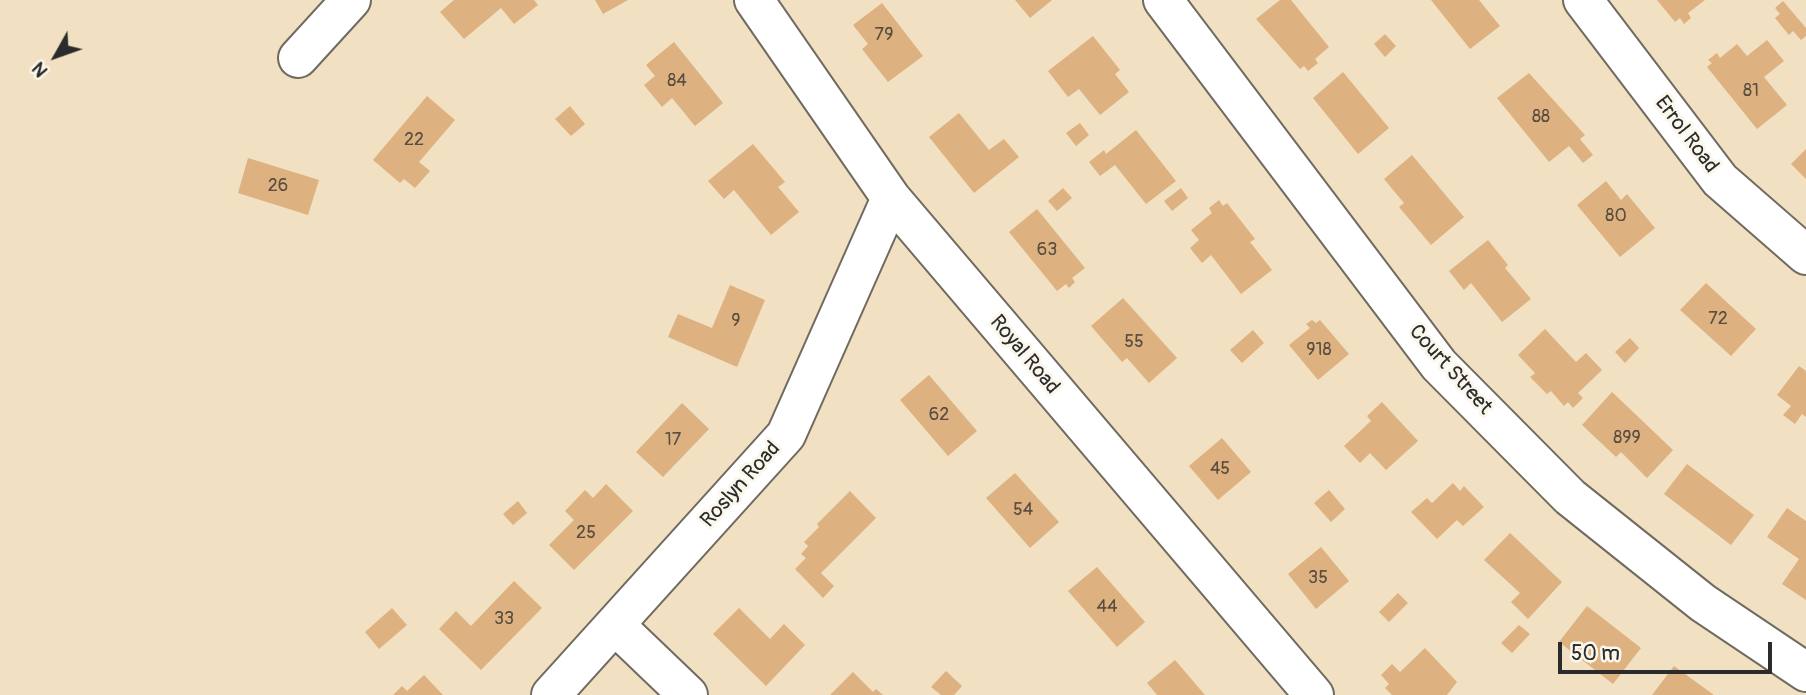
<!DOCTYPE html>
<html>
<head>
<meta charset="utf-8">
<style>
  body { margin:0 }
  #map { position:relative; width:1806px; height:695px; overflow:hidden; background:#f1e0c2; font-family:Pangolin,sans-serif }
  canvas { display:block }
  .north { position:absolute; left:21px; top:21px; width:70px; height:70px; -webkit-text-stroke:5px #fbf7ec; paint-order:stroke; rotate:230deg; font-size:19px; font-weight:700; line-height:28px; text-align:center; color:#2b2b2b }
  .north::after { content:''; display:block; margin:auto; width:24px; height:32px; background:#2b2b2b; clip-path:polygon(50% 0,100% 100%,50% 72%,0 100%) }
  .scale { position:absolute; left:1558px; top:642px; width:214px; height:32px; box-sizing:border-box; border:4px solid #2b2b2b; border-top:0; padding-left:9px; font-size:21px; line-height:24px; white-space:nowrap; color:#2b2b2b; -webkit-text-stroke:5px #fbf7ec; paint-order:stroke }
</style>
</head>
<body>
<div id="map">
<canvas width="1806" height="695"></canvas>
<div class="north">N</div>
<div class="scale">50 m</div>
</div>
<script>
const ctx = document.querySelector('canvas').getContext('2d');
ctx.lineJoin = 'round';
function fillPath(path, color) { ctx.fillStyle = color; ctx.fill(path, 'evenodd'); }
const shape = rows => new Path2D(rows.map(r => 'M' + r).join(''));
function stroke(path, color, width, dash) { ctx.strokeStyle = color; ctx.lineWidth = width; ctx.lineCap = dash ? 'butt' : 'round'; ctx.setLineDash(dash || []); ctx.stroke(path); }
function drawText(font, color, halo, rows, align = 'center') {
  ctx.font = font + ' Pangolin,sans-serif'; ctx.lineWidth = 6; ctx.setLineDash([]); ctx.textBaseline = 'middle'; ctx.strokeStyle = halo; ctx.fillStyle = color; for (const [text, x, y, turn = 0] of rows) {
    ctx.save(); ctx.translate(x, y); ctx.rotate((+turn || 0) * Math.PI / 180); ctx.textAlign = isNaN(turn) ? turn : align; if (halo) ctx.strokeText(text, 0, 0); ctx.fillText(text, 0, 0); ctx.restore();
  }
}
fillPath(shape([
  [454,0,534,0,538,5,514,24,501,8,464,39,440,12],
  [595,0,628,0,603,14],
  [1015,0,1052,0,1030,18],
  [1280,0,1291,0,1329,47,1315,59,1318,63,1308,71,1304,66,1300,69,1256,19],
  [1431,0,1479,0,1500,26,1470,49],
  [1657,0,1705,0,1688,13,1691,18,1684,24,1680,18,1675,22],
  [1783,1,1806,28,1806,36,1801,40,1793,31,1789,35,1775,18,1780,14,1775,8],
  [882,3,923,56,888,82,862,49,868,44,853,25],
  [1385,34,1396,46,1385,57,1374,44],
  [1093,36,1120,70,1115,74,1129,92,1100,115,1079,89,1068,97,1048,71],
  [1767,40,1784,61,1764,77,1787,105,1757,129,1707,67,1712,63,1708,60,1717,53,1720,58,1737,44,1747,56],
  [674,42,723,103,695,126,672,98,662,107,644,85,655,76,646,65],
  [1343,72,1389,128,1358,154,1313,98],
  [1529,73,1585,135,1580,139,1593,155,1583,163,1569,146,1549,162,1497,98],
  [427,96,455,120,419,162,430,171,415,188,404,179,400,183,373,160],
  [570,106,585,124,571,136,555,119],
  [959,113,989,150,1004,139,1019,157,974,193,929,137],
  [1080,123,1089,135,1076,146,1066,133],
  [1136,130,1176,181,1146,204,1115,165,1100,176,1089,162,1104,150,1106,154],
  [753,144,785,182,778,187,799,212,771,235,734,190,724,199,708,181],
  [1806,149,1806,179,1791,164],
  [1412,155,1464,217,1431,245,1399,207,1404,203,1384,179],
  [248,158,319,180,308,215,238,193],
  [1606,181,1621,200,1627,194,1655,228,1620,257,1577,205],
  [1063,188,1072,198,1057,211,1048,201],
  [1181,188,1188,198,1172,211,1164,201],
  [1219,200,1223,206,1227,203,1255,239,1250,242,1272,270,1241,294,1211,255,1202,263,1190,248,1199,240,1191,230,1212,213,1209,208],
  [1037,209,1085,268,1072,278,1075,282,1069,288,1066,284,1057,291,1009,232],
  [1488,240,1508,265,1505,268,1531,299,1502,322,1471,283,1464,290,1449,271],
  [1706,283,1756,329,1731,356,1680,310],
  [730,285,765,300,737,367,668,337,678,314,712,328],
  [1123,298,1177,358,1149,383,1127,358,1122,362,1091,326],
  [1312,320,1316,323,1320,320,1349,354,1318,380,1289,345,1310,328,1306,324],
  [1545,329,1576,362,1586,353,1602,370,1578,393,1583,398,1573,408,1568,402,1564,406,1551,391,1547,394,1530,377,1535,373,1518,355],
  [1253,330,1264,343,1242,363,1230,350],
  [1630,338,1639,348,1625,363,1615,352],
  [1799,366,1806,371,1806,417,1802,414,1795,424,1783,415,1791,406,1777,395],
  [929,375,977,431,948,456,900,400],
  [1612,392,1673,450,1647,478,1621,452,1616,457,1582,425],
  [1382,402,1418,441,1386,470,1370,453,1360,463,1344,446,1371,421,1367,416],
  [682,403,709,429,663,477,636,452],
  [1222,438,1251,472,1218,500,1189,466],
  [1687,464,1754,515,1731,545,1664,494],
  [1015,473,1059,522,1030,548,986,498],
  [1453,483,1460,491,1464,486,1484,507,1463,526,1457,520,1437,539,1411,512,1427,498,1432,503],
  [606,484,633,511,574,570,549,545,574,520,565,511,585,490,593,498],
  [1329,490,1345,509,1331,522,1314,503],
  [850,491,876,518,821,573,834,586,823,598,795,569,806,558,801,554,808,546,804,542,819,527,817,524],
  [518,501,527,513,513,525,503,514],
  [1787,508,1806,521,1806,600,1782,584,1799,559,1767,537],
  [1510,533,1562,582,1528,619,1511,602,1520,593,1484,560],
  [1321,547,1349,581,1316,609,1288,574],
  [1097,567,1145,622,1117,647,1068,591],
  [514,581,542,608,481,670,439,629,456,611,471,626],
  [1398,593,1408,603,1389,622,1379,612],
  [1587,606,1641,648,1613,684,1559,642],
  [392,608,407,625,379,649,365,632],
  [739,608,770,639,784,624,805,645,766,686,713,634],
  [1519,625,1530,634,1512,653,1501,643],
  [1425,648,1457,682,1447,695,1392,695,1385,688,1389,684,1381,675,1392,664,1400,672],
  [1175,660,1205,695,1157,695,1147,683],
  [1674,666,1714,695,1652,695],
  [946,671,962,686,954,695,941,695,931,687],
  [853,672,873,692,876,689,883,695,830,695],
  [424,675,443,695,393,695,402,686,407,691]
]), '#ddb280');
const minor = shape([
  [754,0,891,198,1314,695],
  [1163,0,1439,365,1570,497,1703,603,1806,672],
  [1583,0,1720,180,1806,255],
  [298,58,351,0],
  [616,626,688,695],
  [551,695,786,435,891,198]
]);
stroke(minor, '#706a60', 42);
stroke(minor, '#fff', 38);
drawText('18px', '#584d40', null, [
  ["79",884,35],
  ["84",677,81],
  ["81",1751,91],
  ["88",1541,117],
  ["22",414,140],
  ["26",278,186],
  ["80",1616,216],
  ["63",1047,250],
  ["72",1718,319],
  ["9",736,321],
  ["55",1134,342],
  ["918",1319,350],
  ["62",939,415],
  ["899",1627,438],
  ["17",673,440],
  ["45",1220,469],
  ["54",1023,510],
  ["25",586,533],
  ["35",1318,578],
  ["44",1107,607],
  ["33",504,619]
]);
drawText('21px', '#2b2b2b', '#fbf7ec', [
  ["Errol Road",1686,135,53],
  ["Royal Road",1024,355,50],
  ["Court Street",1450,370,48],
  ["Roslyn Road",741,485,-48]
]);
</script>
</body>
</html>
